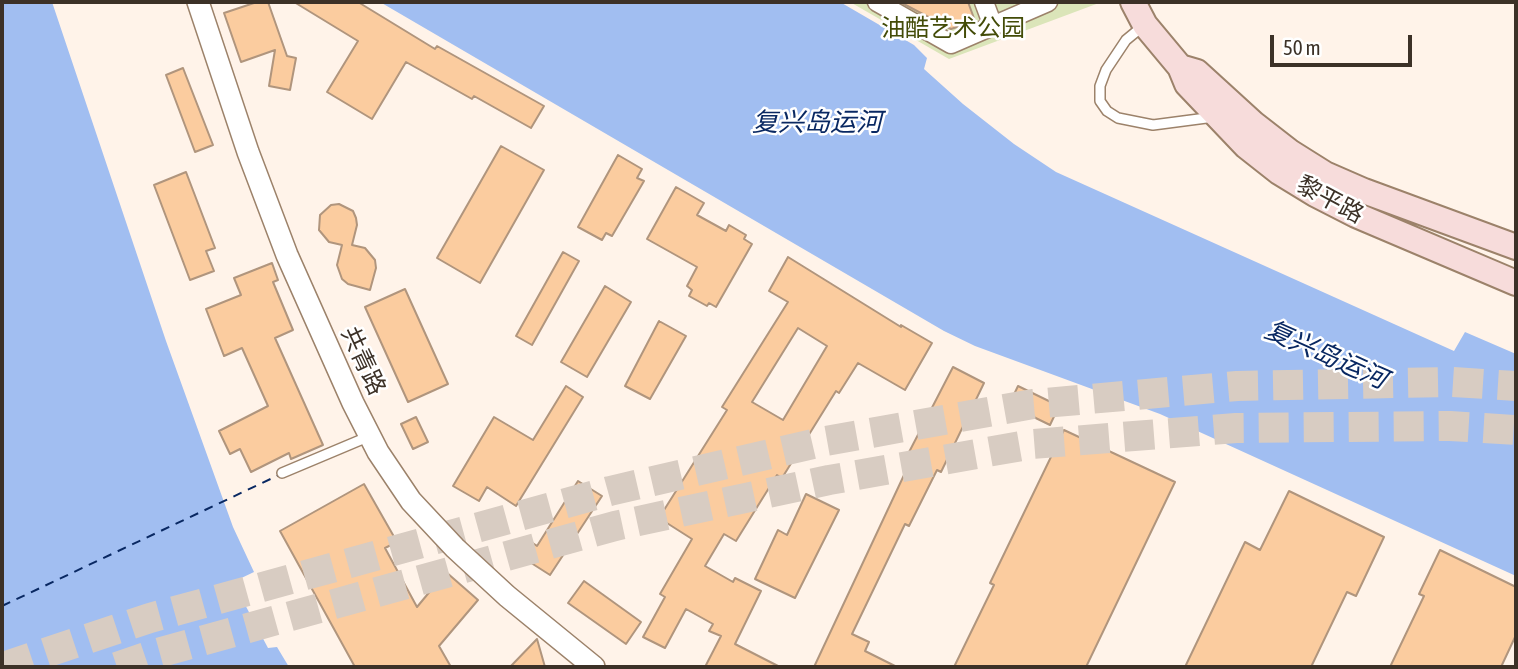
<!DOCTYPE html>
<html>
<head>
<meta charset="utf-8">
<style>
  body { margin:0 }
  #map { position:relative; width:1518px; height:669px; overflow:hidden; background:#fff3e9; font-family:"Asap Condensed",sans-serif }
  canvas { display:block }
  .frame { position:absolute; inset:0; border:4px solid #3c3127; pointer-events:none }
  .scale { position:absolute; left:1270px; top:35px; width:142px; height:32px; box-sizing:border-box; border:4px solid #3c3127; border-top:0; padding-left:9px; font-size:21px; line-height:24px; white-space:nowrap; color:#3c3127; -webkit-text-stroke:5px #fff; paint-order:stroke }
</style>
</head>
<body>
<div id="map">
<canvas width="1518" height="669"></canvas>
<div class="frame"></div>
<div class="scale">50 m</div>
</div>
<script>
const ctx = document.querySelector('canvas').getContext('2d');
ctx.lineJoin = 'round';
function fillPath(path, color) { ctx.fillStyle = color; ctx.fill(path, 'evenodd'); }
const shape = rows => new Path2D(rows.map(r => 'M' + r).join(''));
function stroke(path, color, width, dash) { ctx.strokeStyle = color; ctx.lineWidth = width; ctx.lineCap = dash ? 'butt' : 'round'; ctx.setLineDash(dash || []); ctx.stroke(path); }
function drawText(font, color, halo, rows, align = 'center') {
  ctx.font = font + ' "Asap Condensed","Noto Sans SC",sans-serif'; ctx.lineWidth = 5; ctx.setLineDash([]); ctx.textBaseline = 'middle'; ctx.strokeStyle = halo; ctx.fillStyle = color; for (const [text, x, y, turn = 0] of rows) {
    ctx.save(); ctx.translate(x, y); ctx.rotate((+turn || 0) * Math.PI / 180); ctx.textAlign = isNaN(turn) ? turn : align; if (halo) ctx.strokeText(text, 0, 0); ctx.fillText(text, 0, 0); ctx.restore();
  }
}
fillPath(shape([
  [850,2,1098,2,1099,3,949,59]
]), '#dbe5b9');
fillPath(shape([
  [2,2,52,2,166,341,233,527,254,572,233,582,268,648,277,647,289,667,2,667],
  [380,2,840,2,914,45,927,58,924,69,963,104,1014,144,1056,172,1454,351,1465,332,1516,354,1516,576,1160,414,975,346,944,331]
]), '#a1bef1');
stroke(shape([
  [2,606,279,475]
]), '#092862', 2, [9, 7]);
const building = shape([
  [257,2,268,2,287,56,296,58,290,90,269,86,275,50,241,62,224,13,257,2],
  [294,2,358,2,435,49,437,46,544,106,531,128,474,96,472,99,406,62,372,119,327,92,358,41,294,2],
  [900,2,968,2,975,21,951,29,900,2],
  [183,68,213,145,195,152,166,75,183,68],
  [501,146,544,170,480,283,437,258,501,146],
  [618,155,642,169,637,178,644,181,612,236,606,233,602,240,578,227,618,155],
  [186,172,215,248,206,251,214,271,190,280,154,185,186,172],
  [676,187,704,203,697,215,726,231,729,225,746,235,744,239,752,244,716,307,709,303,707,306,689,296,692,290,687,286,697,267,647,239,676,187],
  [339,204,353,211,356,218,357,225,352,245,365,248,375,260,376,268,370,290,348,284,342,279,337,265,342,245,329,242,319,230,320,215,331,205,339,204],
  [563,252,579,261,532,345,516,336,563,252],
  [788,257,901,327,901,325,932,343,905,390,858,363,839,393,836,391,782,478,777,475,736,541,724,534,705,566,733,582,735,578,761,591,735,644,780,667,705,667,721,636,709,631,713,624,686,609,665,648,643,637,665,597,660,594,692,539,659,518,727,410,722,407,788,302,769,291,788,257],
  [798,328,827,346,783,420,752,402,798,328],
  [272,263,278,280,273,282,293,330,275,338,323,445,291,459,289,453,251,472,240,449,230,454,219,431,268,406,242,348,224,356,206,309,241,295,234,278,272,263],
  [605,286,631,302,587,377,561,362,605,286],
  [405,289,448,384,408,402,365,307,405,289],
  [659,321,686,336,650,399,625,386,659,321],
  [953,367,984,383,941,472,937,470,909,526,905,524,852,634,869,642,865,651,897,667,814,667,912,458,907,456,953,367],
  [566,386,583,397,516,506,487,487,479,501,453,486,494,417,533,440,566,386],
  [1018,386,1059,406,1050,425,1009,405,1018,386],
  [416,417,428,442,413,449,401,424,416,417],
  [1064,430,1175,482,1086,667,954,667,994,585,990,583,1064,430],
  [578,481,602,496,550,575,514,552,524,537,537,546,578,481],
  [364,484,397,542,385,548,417,607,446,572,478,600,439,646,451,667,355,667,280,531,364,484],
  [1289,491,1384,537,1356,596,1347,592,1311,667,1185,667,1245,542,1260,550,1289,491],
  [806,494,839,510,795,598,755,579,778,530,787,535,806,494],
  [1440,550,1516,587,1516,635,1501,667,1390,667,1424,596,1419,594,1440,550],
  [584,581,641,622,626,644,568,603,584,581],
  [537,639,545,667,510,667,537,639]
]);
fillPath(building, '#fbcc9f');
stroke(building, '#b0957d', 2);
stroke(shape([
  [3,667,150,618,610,491,826,441,1033,404,1237,386,1453,382,1516,386],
  [117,667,158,653,615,526,829,480,1033,444,1236,428,1450,426,1516,430]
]), '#d8ccc2', 30, [30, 15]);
const service = shape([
  [1143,26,1126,40,1106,70,1100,86,1100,101,1107,111,1118,118,1153,125,1214,117],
  [282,473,370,436]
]);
const minor = shape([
  [877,2,951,44,1048,2],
  [984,2,993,26]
]);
const tertiary = shape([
  [198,2,248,152,287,255,353,403,378,452,411,501,455,548,507,596,594,667]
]);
const secondary = shape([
  [1133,2,1145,25,1180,67,1187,84,1246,146,1279,172,1315,194,1356,215,1516,283],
  [1180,67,1197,72,1254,124,1290,152,1325,174,1364,191,1516,247]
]);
stroke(service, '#9c826a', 12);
stroke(minor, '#9c826a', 21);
stroke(tertiary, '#9c826a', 24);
stroke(secondary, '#9c826a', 28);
stroke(service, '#fff', 9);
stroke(minor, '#fff', 18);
stroke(tertiary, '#fff', 21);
stroke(secondary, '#f7dcdb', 24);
drawText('24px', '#434c08', '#fff', [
  ["油酷艺术公园",953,28]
]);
drawText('24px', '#3c3127', '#fff', [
  ["黎平路",1330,200,28],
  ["共青路",363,361,65]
]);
drawText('italic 26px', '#092862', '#fff', [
  ["复兴岛运河",817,123],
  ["复兴岛运河",1326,355,24]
]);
</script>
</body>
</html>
